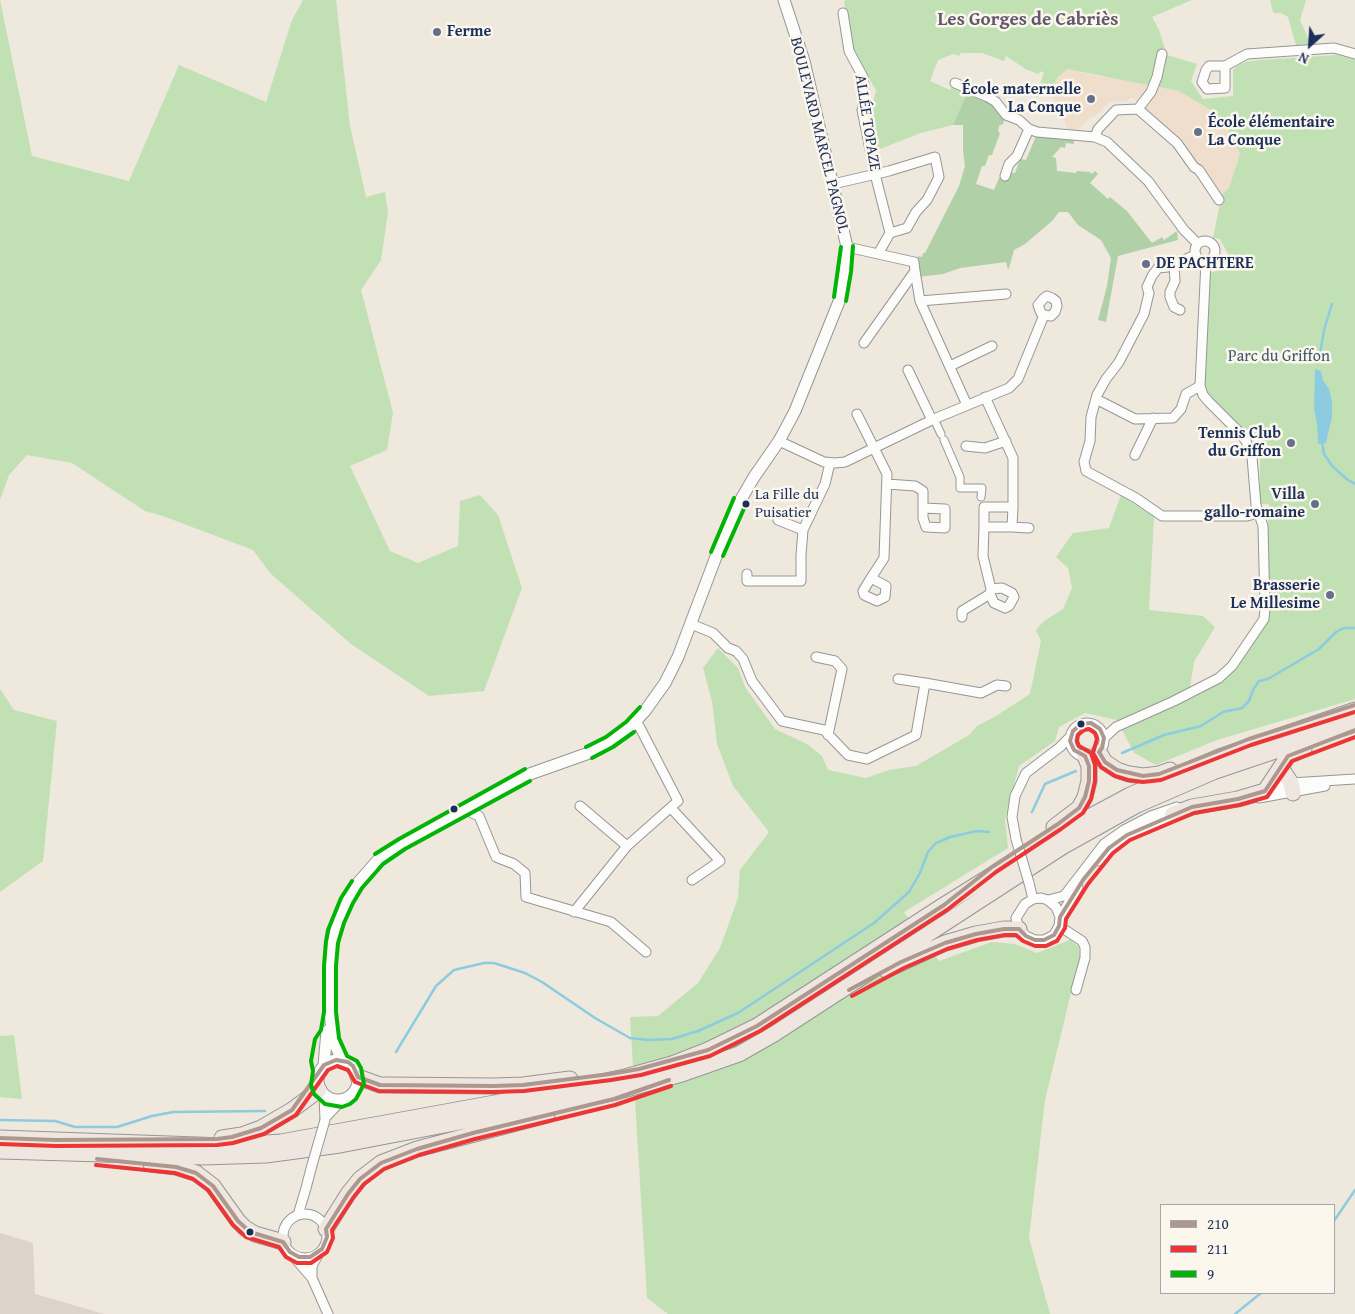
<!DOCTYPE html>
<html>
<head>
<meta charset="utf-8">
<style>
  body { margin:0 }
  #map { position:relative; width:1355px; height:1314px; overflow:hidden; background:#eee8dd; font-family:"Gentium Book Plus",serif }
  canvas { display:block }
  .legend { position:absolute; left:1160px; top:1204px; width:175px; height:90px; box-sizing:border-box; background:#fbf7ec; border:1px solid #a1a7b3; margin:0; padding:6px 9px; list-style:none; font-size:15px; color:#1b2f5e }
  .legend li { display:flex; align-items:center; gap:10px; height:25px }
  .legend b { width:25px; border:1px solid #a1a7b3 }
  .north { position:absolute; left:1285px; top:20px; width:50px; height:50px; -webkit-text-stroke:4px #fbf7ec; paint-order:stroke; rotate:206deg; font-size:14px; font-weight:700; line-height:20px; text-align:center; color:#1b2f5e }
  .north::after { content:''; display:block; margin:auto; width:18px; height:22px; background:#1b2f5e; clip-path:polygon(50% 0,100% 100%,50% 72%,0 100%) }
</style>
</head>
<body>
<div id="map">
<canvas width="1355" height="1314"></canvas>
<ul class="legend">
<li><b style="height:6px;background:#ad9890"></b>210</li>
<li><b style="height:6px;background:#ee3536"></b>211</li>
<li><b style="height:6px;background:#01b405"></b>9</li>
</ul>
<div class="north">N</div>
</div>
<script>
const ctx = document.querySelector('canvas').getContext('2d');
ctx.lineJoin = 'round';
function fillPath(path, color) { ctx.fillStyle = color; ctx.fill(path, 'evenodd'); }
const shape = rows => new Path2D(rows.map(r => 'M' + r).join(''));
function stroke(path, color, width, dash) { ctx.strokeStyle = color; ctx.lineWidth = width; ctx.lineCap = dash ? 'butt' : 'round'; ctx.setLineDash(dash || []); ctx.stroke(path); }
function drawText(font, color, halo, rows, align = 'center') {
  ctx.font = font + ' "Gentium Book Plus",serif'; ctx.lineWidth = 5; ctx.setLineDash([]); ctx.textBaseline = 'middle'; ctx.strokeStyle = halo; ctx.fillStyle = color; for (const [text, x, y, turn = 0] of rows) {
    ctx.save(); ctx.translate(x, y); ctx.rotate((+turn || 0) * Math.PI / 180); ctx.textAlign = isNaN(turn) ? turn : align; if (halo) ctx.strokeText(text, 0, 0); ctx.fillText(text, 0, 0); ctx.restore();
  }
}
fillPath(shape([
  [1067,69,1097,76,1112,77,1151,85,1138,102,1133,98,1129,98,1128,101,1110,102,1099,113,1093,117,1092,116,1077,130,1067,129,1059,104,1048,95,1058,77],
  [1157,86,1179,91,1211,110,1225,122,1240,154,1229,188,1222,194,1196,161,1193,163,1147,115,1149,112,1144,107]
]), '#efdecb');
fillPath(shape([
  [0,1233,33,1243,35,1294,104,1314,0,1314]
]), '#dcd3c9');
fillPath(shape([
  [0,0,32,156,129,181,179,65,266,102,292,20,303,0,336,0,350,126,366,197,385,192,388,212,381,260,361,290,393,413,387,450,350,466,390,551,418,563,458,546,460,501,480,495,498,515,522,588,484,691,429,696,351,644,270,573,253,550,163,516,145,511,72,463,27,455,9,475,0,500],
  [845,0,1192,0,1152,17,1159,30,1167,55,1197,64,1191,81,1203,99,1233,96,1233,70,1237,66,1246,62,1259,60,1337,55,1355,60,1355,699,1217,740,1156,765,1134,753,1117,720,1085,713,1059,727,1055,741,1019,766,1005,819,1008,848,904,912,939,961,992,942,1015,944,1037,953,1070,940,1078,946,1080,956,1045,1100,1029,1238,1050,1314,668,1314,647,1298,630,1017,658,1016,698,983,720,948,738,898,740,870,769,832,733,786,717,744,712,701,703,668,718,648,738,668,745,687,775,729,807,744,822,756,828,770,866,778,889,770,916,766,969,735,977,726,996,716,1030,694,1041,641,1036,630,1044,621,1063,609,1072,588,1068,568,1056,557,1073,533,1109,528,1121,495,1154,517,1149,610,1203,616,1215,627,1194,662,1188,699,1224,681,1232,672,1266,622,1266,526,1268,524,1269,504,1260,504,1260,447,1263,436,1261,433,1245,433,1211,400,1203,385,1209,273,1220,270,1228,254,1220,239,1213,238,1222,194,1229,188,1240,154,1225,123,1211,110,1179,91,1067,69,1058,77,1048,95,1035,97,1044,73,1040,71,1039,74,1027,70,1006,56,1004,61,982,53,961,53,959,56,953,54,938,60,930,81,950,90,953,84,968,91,953,125,921,133,875,151,868,125,876,90,855,56,844,2],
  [1270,0,1306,0,1300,20,1311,45,1296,45,1288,17,1281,13,1275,13,1273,12],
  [0,689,14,710,57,721,43,861,0,892],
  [14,1035,22,1099,0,1097,0,1036]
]), '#c1e1b4');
fillPath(shape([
  [968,91,989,101,1005,118,1003,124,999,126,998,131,1000,133,992,155,989,155,985,166,982,166,976,184,994,190,999,178,1009,180,1011,173,1015,173,1020,159,1026,160,1036,136,1074,140,1074,144,1066,143,1065,148,1061,147,1052,157,1056,158,1057,171,1076,173,1077,171,1090,172,1092,174,1095,171,1098,174,1090,183,1108,199,1110,197,1127,211,1152,243,1162,237,1164,240,1177,231,1178,240,1118,256,1106,322,1098,320,1107,286,1111,258,1101,240,1078,225,1068,212,1059,212,1052,221,1025,244,1014,250,1009,268,1008,269,1006,262,960,268,943,274,918,277,916,270,918,256,922,257,923,253,925,253,959,186,965,166,963,150,963,125,953,125]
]), '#b0d0a8');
fillPath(shape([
  [1315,369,1321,371,1323,380,1329,389,1332,402,1332,417,1326,443,1318,444,1317,424,1314,409]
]), '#8dcbe0');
stroke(shape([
  [1319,360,1324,330,1332,304],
  [1322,442,1324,454,1333,467,1348,480,1355,484],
  [1122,753,1164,735,1201,726,1223,712,1242,708,1249,701,1253,690,1259,681,1268,679,1319,649,1336,632,1344,628,1355,628],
  [1032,812,1045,784,1076,771],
  [396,1052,436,986,454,970,484,963,494,963,525,973,542,982,595,1018,630,1038,648,1040,672,1039,698,1031,738,1013,874,923,909,892,920,873,928,852,936,843,950,837,977,831,989,832],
  [0,1120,55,1121,75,1127,117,1127,152,1116,173,1112,265,1111],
  [1334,1221,1355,1190],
  [1235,1314,1261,1293]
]), '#8dcbe0', 2.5);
const pedestrian = shape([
  [934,419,941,434],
  [944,440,960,477,960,488,982,488,981,497]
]);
const minor = shape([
  [843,13,849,51,863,77,865,94,862,110,875,174,890,233],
  [1225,66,1225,88,1207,89,1202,82,1206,70,1209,66,1225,66,1247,54,1334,48,1355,54],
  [955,83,988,97,996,102,1006,115,1019,120,1029,129,1037,132,1095,137,1107,142,1148,181,1184,230,1198,244],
  [1138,109,1177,143,1194,167,1199,170,1219,200],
  [1095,137,1098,129,1116,110,1138,109,1151,92,1157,77,1162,54],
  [1005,176,1009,164,1017,156,1029,129],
  [833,184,889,171,935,157,939,177,927,200,916,212,907,228,890,233,878,254],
  '1195 251a10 10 0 1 1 20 0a10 10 0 1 1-20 0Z',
  [847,247,914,262,915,271,864,343],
  [1195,255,1168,267,1158,268,1152,276,1147,287,1149,293,1144,314,1119,362,1106,379,1097,395,1091,417,1090,441,1084,462,1085,466,1086,471,1136,498,1162,516,1247,516,1258,513],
  [1174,265,1175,281,1170,292,1170,297,1174,307,1180,310],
  [915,271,920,301],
  [950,366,992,346],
  [908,370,932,420],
  [985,397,1013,458,1013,507,1012,527,984,527,984,507,1013,507],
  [1096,399,1135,419,1173,418,1181,409,1186,394,1200,386],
  [967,405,920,301,1006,294],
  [857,414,887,474,884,558,871,578,863,591,864,595,877,601,885,597,886,586,871,578],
  [779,441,824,462,835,463,845,462,934,419,1009,388,1018,379,1044,315,1051,316,1055,312,1057,306,1056,301,1052,298,1047,296,1044,298,1038,305,1041,313,1044,315],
  [966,446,985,448,1006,441],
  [1135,455,1153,418],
  [887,484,915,486,923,491,923,518,926,527,945,528,945,509,923,508],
  [778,520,803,530,825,484,830,463],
  [1012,527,1029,528],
  [747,574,747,581,801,581,801,555,803,530],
  [990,594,994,603,1005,608,1009,606,1014,597,1012,593,1002,588,991,589],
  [962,617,962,611,990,594,991,589,983,556,984,527],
  [691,624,713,633,728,648,736,651,743,659,752,681,782,721,824,730,848,755,867,759,916,735,925,683,981,693,997,685,1006,686],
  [816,657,835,661,842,669,828,735],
  [898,679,925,683],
  '1070 740a17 17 0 1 1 34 0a17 17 0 1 1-34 0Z',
  [1104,738,1116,727,1174,701,1219,678,1232,666,1264,619,1265,608,1263,526,1256,505,1252,457,1246,441,1240,433,1209,402,1203,395,1200,386,1206,261],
  [1266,788,1291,783,1355,779],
  [1259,798,1325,786],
  [469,806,472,813,479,816,496,857,514,864,525,873,526,897,611,922,646,952],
  [580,806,627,846],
  [671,808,720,861,692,880],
  [1016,839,1012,817,1015,796,1026,773,1060,747,1071,736],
  [1098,861,1109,848,1127,835,1178,813],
  [1029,883,1033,899],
  [1041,898,1048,900,1056,907,1060,917,1059,926,1054,935,1044,940,1035,940,1026,936,1019,929,1016,918,1025,904,1033,899,1041,898],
  [1048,900,1064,896,1104,844,1124,830,1151,816,1177,807],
  [574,912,627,846,678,801,636,720],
  [1060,917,1078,887],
  [1059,926,1082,941,1085,947,1085,958,1076,990],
  [324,1096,325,1120],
  [326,1117,341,1101],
  '283 1236a22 22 0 1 1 44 0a22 22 0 1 1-44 0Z',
  [298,1215,306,1188,312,1165],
  [293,1256,312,1278,328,1314],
  [312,1278,312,1266,319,1253]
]);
const tertiary = shape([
  '318 1080a20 20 0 1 1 40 0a20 20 0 1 1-40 0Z',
  [342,1060,333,1040,330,1012,331,954,338,921,347,900,357,884,379,859,402,844,527,775,589,753,609,742,630,727,645,711,665,683,678,657,717,554,740,501,754,477,779,441,795,411,840,299,845,271,847,247,804,61,784,0],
  [324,1065,327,1031]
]);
const trunk = shape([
  [1099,752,1105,762,1117,770,1129,774,1143,776,1159,774,1170,770],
  [1281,768,1291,783,1293,793],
  [1173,814,1192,807,1238,799,1265,791,1288,756,1304,749],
  [1054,827,1079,808,1085,797,1089,781,1089,766,1085,756],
  [886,970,945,943,976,934,1004,929,1019,929],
  [358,1077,380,1085,387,1085,494,1086,523,1085,570,1079],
  [0,1138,225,1146,281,1142,544,1094,625,1077,672,1064,708,1050,757,1026,944,905,1063,831,1130,795,1219,757,1355,710],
  [222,1138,242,1135,261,1128,292,1110,319,1090],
  [0,1151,203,1157,266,1155,340,1145,612,1093,682,1074,739,1054,774,1034,1062,847,1137,805,1213,772,1355,724],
  [151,1164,176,1167,196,1173,213,1186,238,1221,245,1228,255,1234,283,1242],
  [326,1229,348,1194,360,1179,381,1163,417,1149,547,1115]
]);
stroke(pedestrian, '#959698', 9);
stroke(minor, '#959698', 11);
stroke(tertiary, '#959698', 13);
stroke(trunk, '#959698', 17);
stroke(pedestrian, '#fcfcfa', 7);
stroke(minor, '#fcfcfa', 9);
stroke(tertiary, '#fcfcfa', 11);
stroke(trunk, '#eee6df', 15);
const minorBridge = shape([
  [1016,839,1029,883],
  [312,1165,325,1120]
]);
stroke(minorBridge, '#959698', 11, []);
stroke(minorBridge, '#fcfcfa', 9);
stroke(shape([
  [849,990,901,962,945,943,976,934,1004,929,1019,929,1026,936,1035,940,1044,940,1054,935,1059,926,1060,917,1083,880,1109,848,1127,835,1192,807,1238,799,1265,791,1288,756,1355,730],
  [0,1138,56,1140,217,1139,232,1137,261,1128,292,1110,324,1065,336,1060,348,1062,353,1066,358,1077,380,1085,494,1086,523,1085,610,1074,639,1069,708,1050,757,1026,944,905,992,867,1058,824,1079,808,1085,797,1089,781,1089,766,1085,756,1074,750,1070,741,1073,731,1081,724,1091,723,1100,729,1104,738,1102,748,1099,752,1105,762,1117,770,1143,776,1159,774,1249,739,1355,705],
  [97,1159,176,1167,196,1173,213,1186,238,1221,250,1232,283,1242,290,1252,299,1257,310,1257,322,1249,327,1237,326,1229,348,1194,360,1179,381,1163,417,1149,473,1133,614,1099,669,1080]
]), '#ad9890', 4);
stroke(shape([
  [852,996,904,968,947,949,977,940,1005,935,1016,935,1023,941,1035,946,1046,946,1057,941,1065,928,1066,919,1088,884,1113,853,1130,840,1194,813,1239,805,1267,797,1292,761,1355,737],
  [0,1144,56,1146,217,1145,233,1143,264,1134,296,1115,328,1070,337,1066,348,1070,355,1082,379,1091,494,1092,524,1091,611,1080,641,1075,710,1056,760,1031,947,910,996,872,1061,829,1083,813,1091,799,1095,781,1095,765,1091,753,1079,746,1077,741,1078,735,1084,730,1089,729,1095,733,1097,739,1093,753,1101,767,1115,776,1128,780,1143,782,1161,780,1251,745,1355,712],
  [96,1165,175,1173,193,1179,208,1190,233,1225,246,1237,279,1247,286,1257,297,1263,311,1263,327,1252,333,1238,332,1230,353,1198,364,1184,384,1169,419,1155,475,1139,615,1105,671,1086]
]), '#ee3536', 4);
stroke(shape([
  [834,297,841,247],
  [846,301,851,272,853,246],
  [711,552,734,498],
  [723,556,746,504],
  [586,747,606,737,626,722,640,707],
  [592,758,613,747,634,732],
  [375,854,399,839,525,769],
  [326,941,324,966,324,1012,321,1030,315,1039,311,1061,313,1071,311,1085,314,1094,325,1104,342,1107,350,1104,356,1099,364,1084,361,1068,357,1061,347,1056,339,1038,336,1012,336,966,338,943,344,923,353,903,362,888,383,864,405,849,530,781],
  [326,941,328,930,341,898,352,881]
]), '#01b405', 4);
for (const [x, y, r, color] of [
  [437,32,5,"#65708a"],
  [1091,99,5,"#65708a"],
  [1198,132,5,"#65708a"],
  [1146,264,5,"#65708a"],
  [1291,443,5,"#65708a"],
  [746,504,4.5,"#1b2f5e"],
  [1315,504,5,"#65708a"],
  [1330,595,5,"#65708a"],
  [1081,724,4.5,"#1b2f5e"],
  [454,809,4.5,"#1b2f5e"],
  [250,1232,4.5,"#1b2f5e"]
]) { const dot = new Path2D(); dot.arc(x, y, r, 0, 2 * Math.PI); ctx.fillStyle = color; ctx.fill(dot); stroke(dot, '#fbf7ec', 2); }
drawText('15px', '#1b2f5e', '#fbf7ec', [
  ["La Fille du",755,495],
  ["Puisatier",755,513]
], 'left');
drawText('bold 16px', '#1b2f5e', '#fbf7ec', [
  ["Ferme",447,32,"left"],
  ["École maternelle",1081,90],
  ["La Conque",1081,108],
  ["École élémentaire",1208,123,"left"],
  ["La Conque",1208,141,"left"],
  ["DE PACHTERE",1156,264,"left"],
  ["Tennis Club",1281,434],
  ["du Griffon",1281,452],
  ["Villa",1305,495],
  ["gallo-romaine",1305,513],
  ["Brasserie",1320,586],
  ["Le Millesime",1320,604]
], 'right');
drawText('16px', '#1b2f5e', '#fbf7ec', [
  ["ALLÉE TOPAZE",867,123,81],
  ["BOULEVARD MARCEL PAGNOL",819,135,76]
]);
drawText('16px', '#3b5a6b', '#fbf7ec', [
  ["Parc du Griffon",1279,357]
]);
drawText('bold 19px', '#61586d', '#fbf7ec', [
  ["Les Gorges de Cabriès",1028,20]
]);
</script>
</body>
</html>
